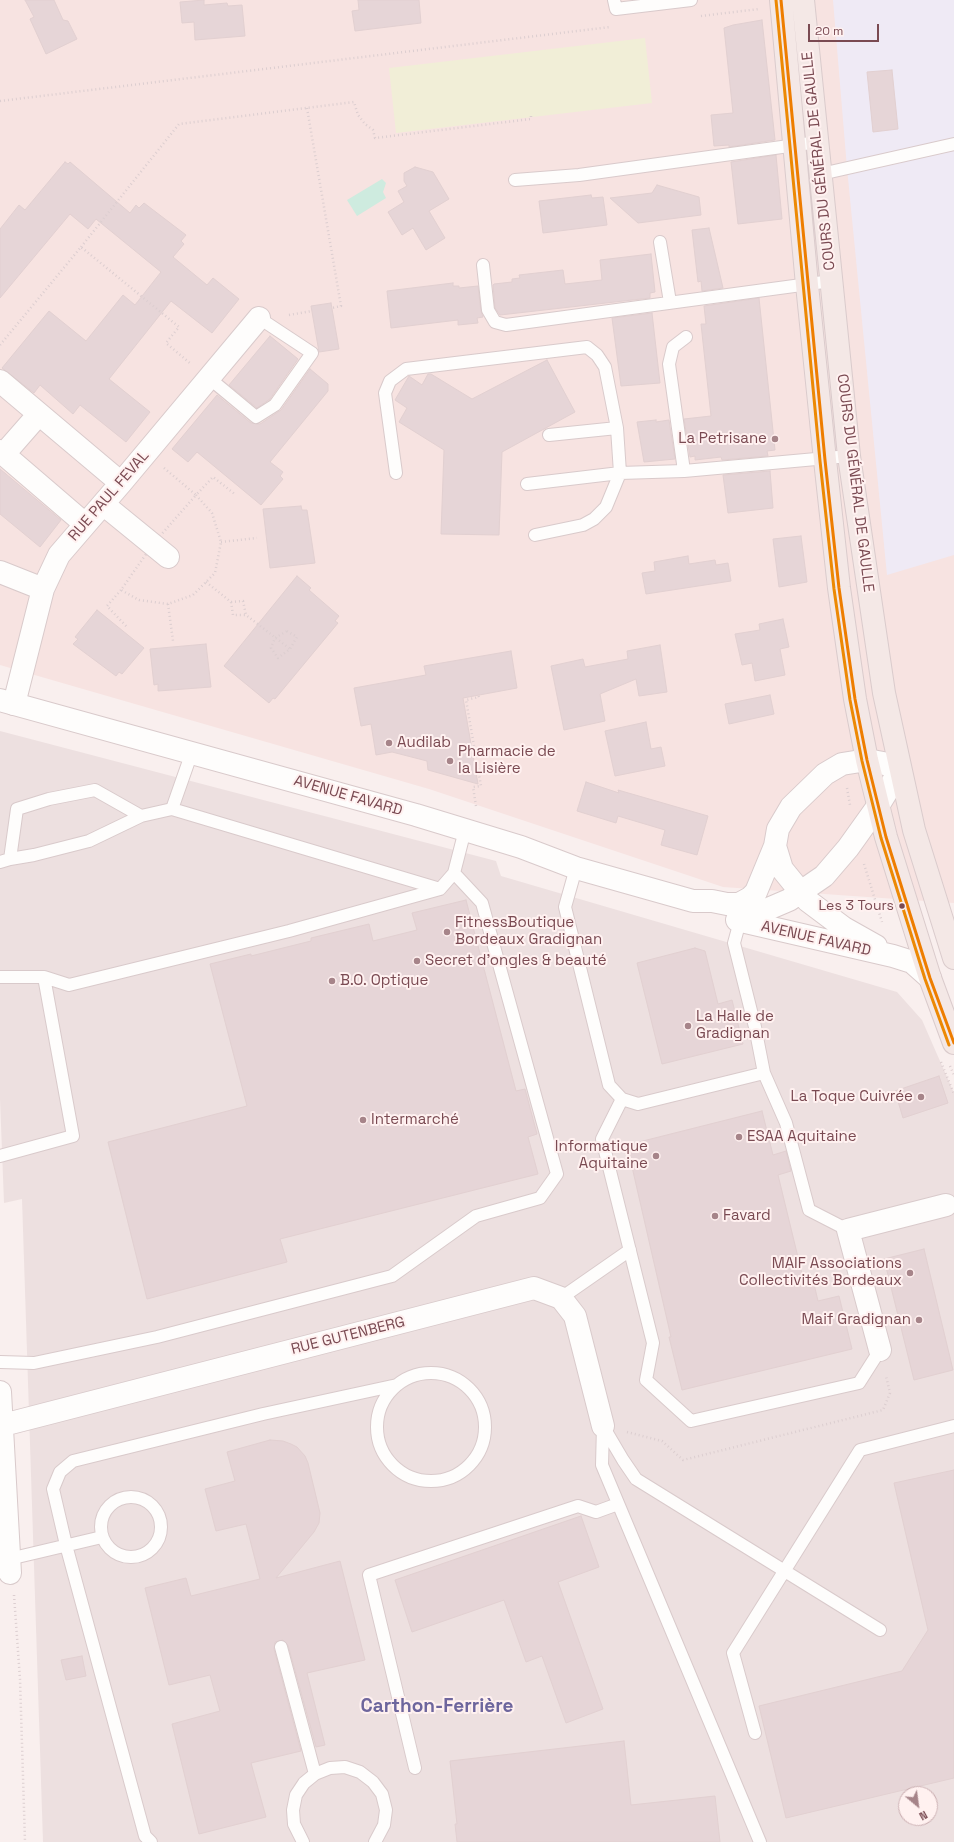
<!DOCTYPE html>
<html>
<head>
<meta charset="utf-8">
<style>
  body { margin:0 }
  #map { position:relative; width:954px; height:1842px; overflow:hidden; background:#f9efee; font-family:"Space Grotesk",sans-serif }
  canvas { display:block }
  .north { position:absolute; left:898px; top:1786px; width:40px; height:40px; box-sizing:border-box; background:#fff1f0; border:1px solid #caaeb1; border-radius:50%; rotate:151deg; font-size:11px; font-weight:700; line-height:16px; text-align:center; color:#7a4a52 }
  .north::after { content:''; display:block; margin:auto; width:14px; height:18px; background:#a68489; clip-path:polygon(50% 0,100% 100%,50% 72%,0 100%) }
  .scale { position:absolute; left:808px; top:24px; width:71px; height:18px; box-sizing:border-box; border:2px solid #7a4a52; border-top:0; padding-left:5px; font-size:12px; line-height:14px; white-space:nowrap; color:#7a4a52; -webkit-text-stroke:3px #fff1f0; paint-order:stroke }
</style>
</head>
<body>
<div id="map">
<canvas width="954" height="1842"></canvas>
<div class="north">N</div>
<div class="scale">20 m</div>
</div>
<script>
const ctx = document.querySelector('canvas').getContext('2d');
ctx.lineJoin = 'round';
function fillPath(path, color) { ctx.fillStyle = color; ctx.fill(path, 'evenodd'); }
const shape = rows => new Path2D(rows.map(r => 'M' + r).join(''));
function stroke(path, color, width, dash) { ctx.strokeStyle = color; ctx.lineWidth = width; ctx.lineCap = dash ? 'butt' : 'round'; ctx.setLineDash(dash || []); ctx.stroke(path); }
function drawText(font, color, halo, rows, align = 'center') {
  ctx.font = font + ' "Space Grotesk",sans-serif'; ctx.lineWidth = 4; ctx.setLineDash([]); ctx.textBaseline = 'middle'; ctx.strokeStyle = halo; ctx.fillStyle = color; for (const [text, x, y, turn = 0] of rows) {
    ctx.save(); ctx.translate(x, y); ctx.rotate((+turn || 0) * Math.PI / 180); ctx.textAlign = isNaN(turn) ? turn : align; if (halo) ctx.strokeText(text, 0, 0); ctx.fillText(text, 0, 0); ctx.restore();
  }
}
fillPath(shape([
  [0,0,954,0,954,903,723,887,429,789,0,665]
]), '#f7e3e1');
fillPath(shape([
  [0,731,496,861,501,876,897,992,922,1020,954,1093,954,1842,43,1842,22,1199,4,1203,0,1099],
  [906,1794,930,1794,930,1818,906,1818]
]), '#ede0e0');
fillPath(shape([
  [833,0,954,0,954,555,887,575,847,168]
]), '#efeaf5');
fillPath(shape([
  [645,38,652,103,396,133,389,68]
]), '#f1eed7');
fillPath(shape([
  [382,179,386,183,383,192,386,198,357,216,347,200]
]), '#ceebdf');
const building = shape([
  [25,0,54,0,63,20,68,21,77,39,46,54,30,19,34,17,25,0],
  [204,0,204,5,227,3,228,6,242,5,245,36,195,40,194,22,182,23,180,2,204,0],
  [358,0,419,0,421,23,355,31,352,11,359,10,358,0],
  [762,20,775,140,729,147,729,145,714,146,711,115,733,113,724,28,733,25,762,20],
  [892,70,898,129,873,132,867,72,892,70],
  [776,155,782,219,738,224,731,162,776,155],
  [65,162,68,164,70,162,130,213,136,205,139,208,144,203,186,235,181,241,184,244,173,257,207,285,213,278,239,299,212,333,171,301,109,379,150,412,126,442,80,405,73,414,40,385,34,393,2,368,49,311,86,341,123,295,135,305,161,272,96,219,88,229,70,214,0,298,0,229,19,205,25,210,65,162],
  [415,167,433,172,449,199,429,211,445,238,426,250,413,228,402,235,388,212,404,202,398,191,407,186,404,181,404,173,415,167],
  [657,185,699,197,701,215,638,223,610,198,652,193,657,185],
  [591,195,592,198,603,197,607,225,543,233,539,201,591,195],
  [709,228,723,288,702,291,701,281,698,282,692,230,709,228],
  [651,254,655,292,650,293,650,298,500,315,495,308,493,285,494,284,512,282,512,279,520,278,519,275,563,270,565,284,602,280,600,260,651,254],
  [453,283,453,286,459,286,459,288,478,286,481,311,483,317,477,318,478,323,458,325,458,320,391,328,387,291,453,283],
  [759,298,775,450,767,451,768,456,722,460,721,457,695,460,695,456,690,457,684,419,711,416,701,324,706,324,704,306,759,298],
  [331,303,339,349,319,352,311,306,331,303],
  [652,313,660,383,621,386,612,318,652,313],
  [270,336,298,359,270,399,257,408,229,385,270,336],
  [547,360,575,412,502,452,499,535,441,534,444,450,399,422,407,408,395,400,409,376,422,385,428,374,431,374,472,399,547,360],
  [310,369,328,384,328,391,270,462,283,472,280,476,283,479,261,505,197,452,188,462,172,449,217,395,251,423,260,424,281,410,310,369],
  [656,420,656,422,669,420,675,459,644,462,637,422,656,420],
  [0,469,61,520,40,547,0,514,0,469],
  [770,471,773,508,728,513,723,475,770,471],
  [301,506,302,510,307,510,315,563,270,568,263,509,301,506],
  [801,536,807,582,779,587,773,539,801,536],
  [688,556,689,564,715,560,716,565,728,563,731,581,646,594,642,573,655,571,654,562,688,556],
  [297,576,311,588,309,590,339,616,335,621,338,623,275,699,273,698,269,703,224,666,297,576],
  [97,610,144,648,122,674,119,672,116,676,73,644,78,639,75,637,97,610],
  [783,619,789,647,780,649,785,675,755,681,752,663,742,665,735,634,760,630,759,624,783,619],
  [206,644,211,687,158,691,158,684,154,685,150,649,206,644],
  [660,645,667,692,639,696,636,679,600,694,605,721,564,730,551,666,583,659,585,667,628,659,627,651,660,645],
  [511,651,517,688,463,698,478,784,428,770,427,761,392,752,376,755,371,724,361,726,354,688,426,675,424,666,511,651],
  [770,695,774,714,729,724,725,704,770,695],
  [646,722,651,749,661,747,665,766,615,776,605,731,646,722],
  [586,782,619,793,618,790,708,816,697,855,661,845,665,830,618,816,616,823,577,811,586,782],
  [466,900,516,1091,525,1089,537,1134,528,1137,538,1174,280,1239,287,1262,147,1299,108,1142,247,1106,210,964,251,954,251,956,311,941,311,938,369,924,373,941,417,930,412,913,466,900],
  [695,948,705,951,718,1004,732,1000,743,1044,662,1064,637,963,695,948],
  [939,1076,948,1103,903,1118,895,1091,939,1076],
  [762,1111,773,1155,786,1151,791,1171,778,1175,805,1286,814,1284,818,1301,839,1296,852,1349,682,1390,669,1337,671,1337,627,1145,762,1111],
  [924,1249,953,1370,914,1380,884,1259,924,1249],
  [270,1440,283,1441,291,1444,297,1447,305,1456,308,1463,320,1513,319,1523,314,1532,276,1578,340,1561,365,1660,307,1673,325,1745,316,1747,288,1645,283,1640,275,1642,274,1649,301,1751,251,1763,266,1817,199,1834,172,1724,220,1711,210,1675,169,1685,145,1588,186,1578,191,1596,260,1579,246,1524,216,1531,205,1489,235,1481,227,1452,270,1440],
  [954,1470,954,1778,786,1818,759,1706,902,1671,928,1630,894,1483,954,1470],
  [581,1516,599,1567,558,1582,603,1709,566,1723,542,1656,526,1662,504,1600,412,1632,395,1580,581,1516],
  [82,1656,86,1676,66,1680,61,1660,82,1656],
  [624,1741,631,1805,715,1796,720,1842,457,1842,455,1824,457,1824,450,1761,624,1741]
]);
fillPath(building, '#e6d5d7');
stroke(building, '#e2d0d1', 1);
const service = shape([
  [614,0,616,9,691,0],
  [821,174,954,144],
  [515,180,579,175,818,142],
  [660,242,670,302],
  [483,265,488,310,495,322,506,325,831,281],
  [209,378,256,417,275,405,312,353,259,318],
  [549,435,617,428],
  [684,471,669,364,673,347,686,337],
  [396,473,385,393,390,381,406,369,587,347,597,355,605,367,617,428,620,473,606,507,594,519,583,525,535,535],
  [527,484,620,473,684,471,849,456],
  [172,809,440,889],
  [10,859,34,855,89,841,141,816,172,809,192,752],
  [0,862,10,859,17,809,49,799,95,790,141,816],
  [576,868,565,907,609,1085,622,1099,638,1104,764,1073,755,1027,734,943,740,921],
  [0,977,44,977,69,985,289,931,440,889,454,873,465,830],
  [764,1073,786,1123,809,1210,848,1230],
  [622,1099,602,1139,653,1343,646,1380,691,1421,859,1383,880,1350],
  [0,1156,73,1136,44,977],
  [561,1298,630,1250],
  [0,1362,34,1363,157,1337,392,1276,476,1216,540,1198,557,1174,482,903,454,873],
  '377 1427a54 54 0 1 1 108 0a54 54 0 1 1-108 0Z',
  [603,1426,602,1465,760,1842],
  [603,1426,623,1460,636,1479,880,1630],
  '101 1527a30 30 0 1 1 60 0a30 30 0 1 1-60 0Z',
  [9,1559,102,1537],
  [281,1647,315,1774],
  [755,1733,733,1653,860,1450,954,1426],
  [415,1768,369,1575,578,1506,596,1512,618,1504],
  [151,1842,145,1836,66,1545,53,1489,60,1472,73,1461,263,1414,397,1385],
  [303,1842,294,1824,293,1810,296,1795,304,1783,315,1774,330,1768,345,1767,360,1772,373,1782,382,1794,386,1810,384,1825,375,1842]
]);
const minor = shape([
  [0,381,121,483],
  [0,451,85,524],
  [4,454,39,414],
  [103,504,168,557],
  [0,572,43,589],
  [14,704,43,589,59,555,121,483,259,318],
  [880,1350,848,1230,946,1205],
  [0,1392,10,1573],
  [3,1425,534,1288,561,1298,575,1316,603,1426]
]);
const tertiary = shape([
  [0,700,416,815,521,847,576,868,693,901,712,901,727,904,739,904,750,898,756,892,775,846,778,829,791,807,825,774,842,764,867,760,883,763,900,770,878,806,848,848,824,876,789,900,740,921],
  [775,846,782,869,808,901,844,928,876,946],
  [737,920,893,956,912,962,930,978]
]);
const primary = shape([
  [781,0,807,285,825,460,839,588,855,699,867,760,886,837,930,978,954,1043],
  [803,0,849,456,884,693,914,830,954,958]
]);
stroke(service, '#d9cacb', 14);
stroke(minor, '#d9cacb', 24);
stroke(tertiary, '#d9cacb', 24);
stroke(primary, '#dacbcc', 24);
stroke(shape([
  [701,16,759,9],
  [0,101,610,27],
  [307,108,341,306,332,308],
  [81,247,179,124,354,102,358,115,365,124,373,130,375,138,531,119,531,116],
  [289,315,312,311],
  [0,345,81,247,179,327,166,343,191,364],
  [164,468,196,495,213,477,236,495],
  [196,495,212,513,221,542,215,573,193,595,168,604,139,600,121,590,153,544,196,495],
  [221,542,257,538],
  [206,582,231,602,233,615,246,615,290,649],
  [121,590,107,606,127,627],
  [231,602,243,601,246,615],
  [168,604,173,641],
  [287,631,297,637,290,649,278,658,271,648,275,638,287,631],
  [847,788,850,805],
  [476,806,473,787,481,786,466,700,479,697,478,695],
  [864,864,882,922],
  [941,1062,954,1094],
  [950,1066,954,1075],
  [627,1432,662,1441,683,1460,883,1410,890,1393,886,1376],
  [14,1595,20,1679,25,1842]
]), '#dcced0', 2.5, [1, 3]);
stroke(service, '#fefdfc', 12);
stroke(minor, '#fefdfc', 22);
stroke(tertiary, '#fefdfc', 22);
stroke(primary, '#f4e8e6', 22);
stroke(shape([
  [781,0,825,460,839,588,855,699,867,760,886,837,930,978,954,1043]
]), '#ee7d00', 3);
stroke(shape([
  [776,0,820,461,834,589,850,700,862,761,881,838,925,979,949,1045]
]), '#ec8904', 3);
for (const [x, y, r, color] of [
  [775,439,4,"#a68489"],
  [389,743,4,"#a68489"],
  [450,761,4,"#a68489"],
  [902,906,3.5,"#7a4a52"],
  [447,932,4,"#a68489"],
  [417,961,4,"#a68489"],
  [332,981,4,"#a68489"],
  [688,1026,4,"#a68489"],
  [921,1097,4,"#a68489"],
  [363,1120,4,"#a68489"],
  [739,1137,4,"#a68489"],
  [656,1156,4,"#a68489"],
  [715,1216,4,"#a68489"],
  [910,1273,4,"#a68489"],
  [919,1320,4,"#a68489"]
]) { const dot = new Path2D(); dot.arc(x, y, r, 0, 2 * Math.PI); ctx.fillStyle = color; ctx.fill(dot); stroke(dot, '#fff1f0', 1.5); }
drawText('14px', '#7a4a52', '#fff1f0', [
  ["Les 3 Tours",894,906]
], 'right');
drawText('15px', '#7a4a52', '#fff1f0', [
  ["COURS DU GÉNÉRAL DE GAULLE",819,161,-96],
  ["COURS DU GÉNÉRAL DE GAULLE",855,483,83],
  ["RUE PAUL FEVAL",109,496,-49],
  ["AVENUE FAVARD",348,796,16],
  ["AVENUE FAVARD",816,939,13],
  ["RUE GUTENBERG",348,1336,-14]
]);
drawText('15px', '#7a4a52', '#fff1f0', [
  ["La Petrisane",767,439,"right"],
  ["Audilab",397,743],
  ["Pharmacie de",458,752],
  ["la Lisière",458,769],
  ["FitnessBoutique",455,923],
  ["Bordeaux Gradignan",455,940],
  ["Secret d'ongles & beauté",425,961],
  ["B.O. Optique",340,981],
  ["La Halle de",696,1017],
  ["Gradignan",696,1034],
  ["La Toque Cuivrée",913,1097,"right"],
  ["Intermarché",371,1120],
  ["ESAA Aquitaine",747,1137],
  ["Informatique",648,1147,"right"],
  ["Aquitaine",648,1164,"right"],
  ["Favard",723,1216],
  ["MAIF Associations",902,1264,"right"],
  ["Collectivités Bordeaux",902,1281,"right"],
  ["Maif Gradignan",911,1320,"right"]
], 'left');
drawText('bold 19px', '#6e669d', '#fff1f0', [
  ["Carthon-Ferrière",437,1707]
]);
</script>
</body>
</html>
